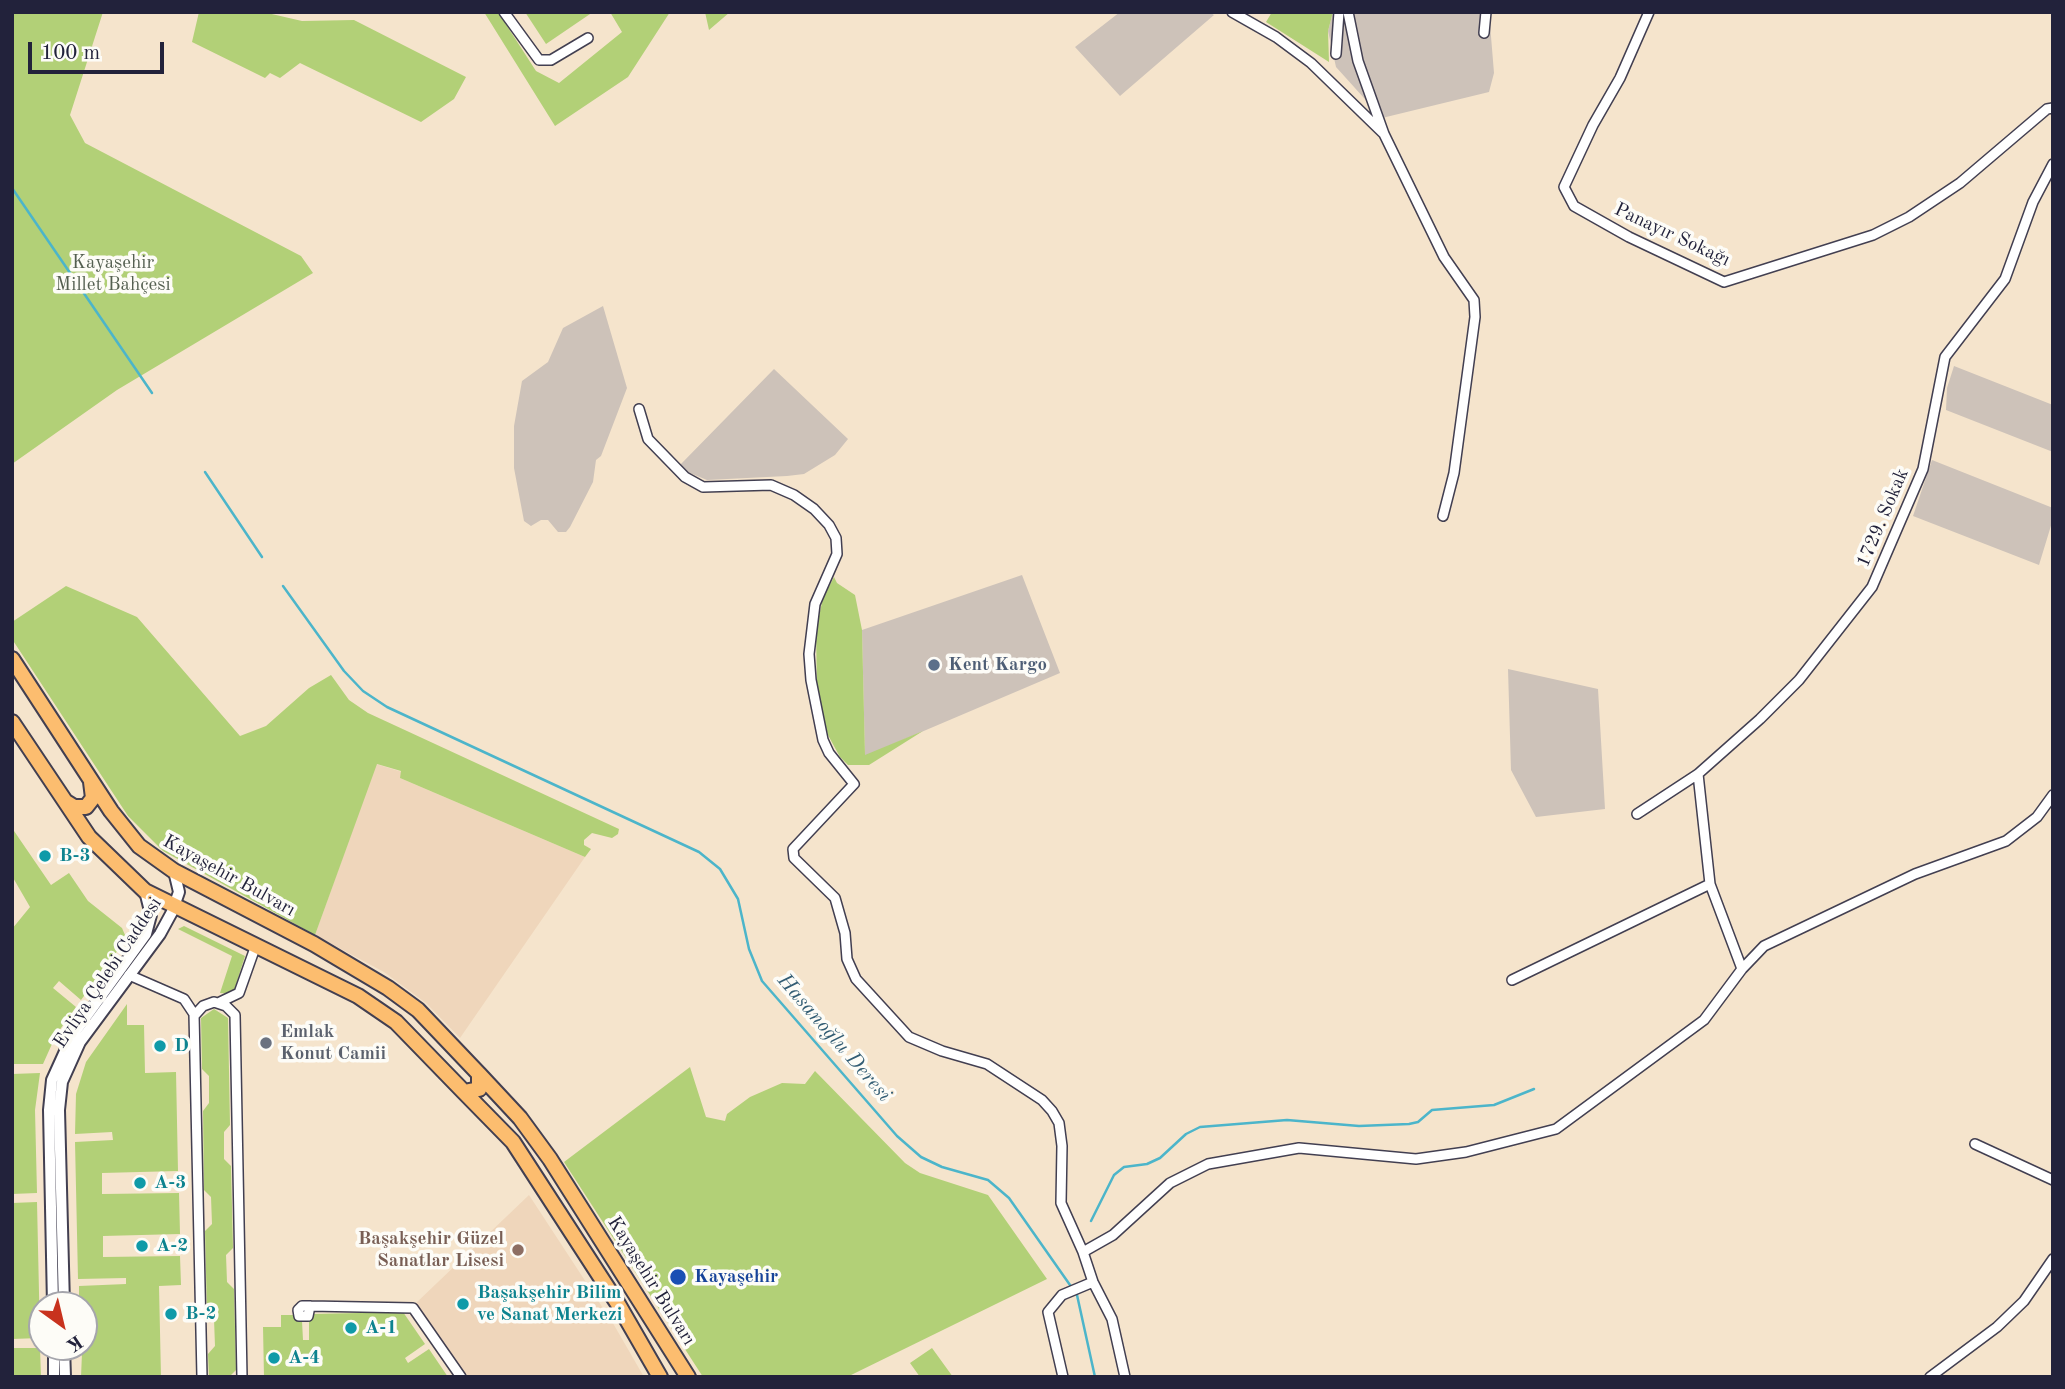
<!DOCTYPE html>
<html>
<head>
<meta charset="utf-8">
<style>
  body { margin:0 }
  #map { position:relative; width:2065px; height:1389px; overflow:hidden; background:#f5e4cc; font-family:"Old Standard TT",serif }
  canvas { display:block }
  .frame { position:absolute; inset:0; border:14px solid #22223b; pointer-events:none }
  .north { position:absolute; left:28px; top:1291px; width:70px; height:70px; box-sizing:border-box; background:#fdfcf7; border:2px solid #a5a5ac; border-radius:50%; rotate:146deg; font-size:19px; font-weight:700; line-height:28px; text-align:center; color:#22223b }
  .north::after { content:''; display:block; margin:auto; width:24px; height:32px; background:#c8321e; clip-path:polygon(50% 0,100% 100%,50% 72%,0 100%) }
  .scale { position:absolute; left:28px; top:42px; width:136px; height:32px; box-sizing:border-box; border:4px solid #22223b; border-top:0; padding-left:9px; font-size:21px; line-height:24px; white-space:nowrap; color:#22223b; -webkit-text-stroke:5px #fdfcf7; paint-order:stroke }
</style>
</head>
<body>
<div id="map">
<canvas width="2065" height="1389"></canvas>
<div class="frame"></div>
<div class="north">K</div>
<div class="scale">100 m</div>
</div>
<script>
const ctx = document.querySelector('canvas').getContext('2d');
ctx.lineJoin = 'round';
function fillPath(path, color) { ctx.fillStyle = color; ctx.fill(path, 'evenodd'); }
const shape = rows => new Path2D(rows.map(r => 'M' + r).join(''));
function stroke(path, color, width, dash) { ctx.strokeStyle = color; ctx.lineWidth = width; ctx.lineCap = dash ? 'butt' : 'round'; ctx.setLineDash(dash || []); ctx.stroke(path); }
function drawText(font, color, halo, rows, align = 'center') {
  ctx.font = font + ' "Old Standard TT",serif'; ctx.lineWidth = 7; ctx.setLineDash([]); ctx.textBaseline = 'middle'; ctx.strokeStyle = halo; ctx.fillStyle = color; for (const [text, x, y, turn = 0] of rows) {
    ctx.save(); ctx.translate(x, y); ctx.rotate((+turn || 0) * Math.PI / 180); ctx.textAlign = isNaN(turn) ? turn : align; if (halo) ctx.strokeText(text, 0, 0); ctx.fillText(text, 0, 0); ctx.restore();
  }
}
fillPath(shape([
  [376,764,402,772,400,778,585,857,460,1038,426,1003,384,972,315,935],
  [529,1195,614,1325,644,1377,466,1377,415,1304]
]), '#efd6bb');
fillPath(shape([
  [1120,12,1209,12,1214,15,1120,96,1075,47],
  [1333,12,1489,12,1494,73,1489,92,1382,118,1336,67,1328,31],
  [603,306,627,388,601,456,596,460,593,482,570,527,566,532,558,532,548,520,541,520,531,526,524,521,514,468,514,426,522,381,548,362,563,328],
  [1954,366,2053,405,2053,452,1946,410,1947,388],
  [774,369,848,439,835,455,804,474,787,476,707,480,685,471,680,465],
  [1932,460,2053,508,2053,519,2039,565,1913,516],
  [1022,575,1060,673,865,756,862,630],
  [1508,669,1598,689,1605,809,1536,817,1511,770]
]), '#cdc2b9');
fillPath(shape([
  [12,12,103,12,70,115,85,143,301,256,313,273,117,390,12,464],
  [199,12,263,12,302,21,354,20,466,77,454,99,421,122,300,63,280,78,270,73,265,78,192,42],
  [484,12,498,12,536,71,559,83,622,32,610,12,670,12,628,77,555,126],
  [525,12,593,12,546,44],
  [705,12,730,12,709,30],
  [1272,12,1333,12,1328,31,1329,62,1266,22],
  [834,577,837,583,855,595,862,630,865,755,923,731,869,765,848,765,840,757,828,735,817,692,816,629,823,598],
  [66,586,137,617,240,736,266,726,309,688,331,675,349,700,368,713,619,829,618,834,612,838,592,833,584,840,584,845,591,849,585,857,400,778,401,771,377,764,315,935,163,851,128,816,12,639,12,622],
  [12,828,51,885,69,873,88,901,122,928,125,935,124,942,81,1000,59,981,53,988,76,1007,56,1035,43,1064,12,1064,12,929,30,907,12,876],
  [184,926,245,956,233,994,220,993,232,956,178,929],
  [127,1004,127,1025,144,1025,145,1073,176,1072,178,1171,102,1173,102,1194,179,1193,180,1234,103,1236,103,1257,180,1256,181,1285,159,1286,161,1377,81,1377,84,1305,79,1305,79,1286,126,1284,126,1278,78,1279,75,1142,113,1140,112,1132,75,1134,76,1094,86,1062],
  [214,1009,228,1018,230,1125,224,1132,224,1159,231,1166,233,1248,226,1255,227,1282,234,1289,236,1370,229,1377,209,1377,208,1354,215,1346,214,1319,207,1312,205,1231,212,1224,211,1197,204,1190,203,1111,209,1103,209,1076,202,1069,201,1018],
  [690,1067,706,1117,725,1121,727,1114,750,1097,782,1083,805,1084,815,1071,905,1163,920,1173,988,1195,1047,1279,847,1377,703,1377,564,1162],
  [40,1073,35,1110,37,1193,12,1194,12,1074],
  [37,1202,40,1338,12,1339,12,1203],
  [403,1312,425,1344,405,1358,408,1363,429,1349,448,1377,264,1377,263,1327,281,1327,281,1315,294,1315,302,1321,303,1340,309,1340,309,1321,313,1314],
  [12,1348,40,1348,41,1377,12,1377],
  [932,1348,953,1377,920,1377,910,1363]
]), '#b2d077');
stroke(shape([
  [12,188,152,393],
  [205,472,262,557],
  [283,586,344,671,363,691,387,707,699,852,720,869,738,899,749,949,762,981,897,1136,921,1157,942,1167,988,1180,1009,1198,1077,1295,1095,1377],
  [1091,1221,1114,1175,1124,1167,1147,1164,1160,1158,1186,1134,1200,1127,1287,1120,1359,1126,1409,1124,1418,1122,1432,1110,1494,1105,1534,1089]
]), '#4cb5ca', 2.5);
const minor = shape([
  [504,12,539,60,551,60,588,38],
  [1232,12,1276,37,1311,63,1383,133],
  [1348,12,1358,61,1384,134,1444,257,1474,300,1475,317,1454,473,1443,516],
  [1649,12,1620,78,1593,125,1564,187,1574,206,1629,237,1724,282,1873,235,1909,217,1960,183,2047,109,2053,108],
  [1484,33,1486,12],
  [1336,54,1339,12],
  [639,409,648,439,685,477,703,487,771,485,794,495,814,509,829,525,836,538,837,554,815,604,809,654,811,680,823,740,829,753,854,784,793,849,794,858,835,898,845,933,847,959,856,979,909,1037,942,1051,987,1064,1042,1100,1052,1111,1059,1123,1062,1146,1061,1203,1083,1252],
  [1698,774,1710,884,1742,969],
  [1637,814,1698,774,1760,719,1799,680,1872,587,1923,469,1945,357,2005,279,2033,202,2053,164],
  [129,975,184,999,194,1014,202,1377],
  [1512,980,1710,884],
  [218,1003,239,993,256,945],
  [194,1016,203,1006,214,1002,226,1006,235,1015,242,1377],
  [1975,1144,2053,1180],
  [310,1306,308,1316,299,1316,298,1310,302,1306,310,1306,413,1308,461,1377],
  [1063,1377,1048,1312,1062,1295,1093,1282],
  [1125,1377,1112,1319,1093,1282,1083,1252,1113,1235,1170,1183,1208,1164,1299,1148,1416,1159,1466,1152,1556,1129,1704,1020,1742,969,1764,946,1915,874,2006,841,2037,817,2053,795],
  [1930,1377,1997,1327,2024,1301,2053,1259]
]);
const tertiary = shape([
  [53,1305,49,1110,52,1080,72,1036,146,934,151,915,145,891],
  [64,1305,59,1110,62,1082,80,1042,160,934,172,912,179,892,174,871],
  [54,1347,54,1377],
  [64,1347,65,1377]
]);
const primary = shape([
  [12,659,111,811,139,846,174,871,314,944,388,988,418,1010,479,1074,479,1089,464,1092,396,1022,358,996,145,891,89,837,12,722],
  [66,802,74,807,86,807,93,798,91,782],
  [479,1074,520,1118,550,1159,688,1377],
  [464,1092,513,1142,618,1304,660,1377]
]);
stroke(minor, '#423f51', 12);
stroke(tertiary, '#423f51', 14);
stroke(primary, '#423f51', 18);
stroke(minor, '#fff', 9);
stroke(tertiary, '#fff', 10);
stroke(primary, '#fcbd6f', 14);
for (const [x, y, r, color] of [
  [934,665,7,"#5c6f8a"],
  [45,856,7,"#0f9aa8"],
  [266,1043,7,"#6b7280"],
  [160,1046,7,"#0f9aa8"],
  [140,1183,7,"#0f9aa8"],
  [142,1246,7,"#0f9aa8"],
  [518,1250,7,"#8d6e63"],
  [678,1277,9,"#1a4fb4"],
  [463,1304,7,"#0f9aa8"],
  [171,1314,7,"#0f9aa8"],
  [351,1328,7,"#0f9aa8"],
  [274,1358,7,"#0f9aa8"]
]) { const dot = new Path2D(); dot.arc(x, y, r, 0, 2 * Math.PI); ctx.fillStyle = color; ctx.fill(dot); stroke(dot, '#fdfcf7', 2.5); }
drawText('19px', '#22223b', '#fdfcf7', [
  ["Panayır Sokağı",1672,235,25],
  ["1729. Sokak",1883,518,-67],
  ["Kayaşehir Bulvarı",229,876,29],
  ["Evliya Çelebi Caddesi",108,973,-56],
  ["Kayaşehir Bulvarı",651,1281,58]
]);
drawText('19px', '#545f50', '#fdfcf7', [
  ["Kayaşehir",113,263],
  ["Millet Bahçesi",113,285]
]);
drawText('bold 19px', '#4e5e75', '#fdfcf7', [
  ["Kent Kargo",948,665]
], 'left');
drawText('bold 19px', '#0d838f', '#fdfcf7', [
  ["B-3",59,856],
  ["D",174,1046],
  ["A-3",154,1183],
  ["A-2",156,1246],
  ["Başakşehir Bilim",477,1293],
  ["ve Sanat Merkezi",477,1315],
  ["B-2",185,1314],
  ["A-1",365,1328],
  ["A-4",288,1358]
], 'left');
drawText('bold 19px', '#5b616d', '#fdfcf7', [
  ["Emlak",280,1032],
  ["Konut Camii",280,1054]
], 'left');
drawText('bold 19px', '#785e54', '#fdfcf7', [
  ["Başakşehir Güzel",504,1239],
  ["Sanatlar Lisesi",504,1261]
], 'right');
drawText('bold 19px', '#164399', '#fdfcf7', [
  ["Kayaşehir",694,1277]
], 'left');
drawText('italic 21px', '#335d74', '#fdfcf7', [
  ["Hasanoğlu Deresi",834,1038,49]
]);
</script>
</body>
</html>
